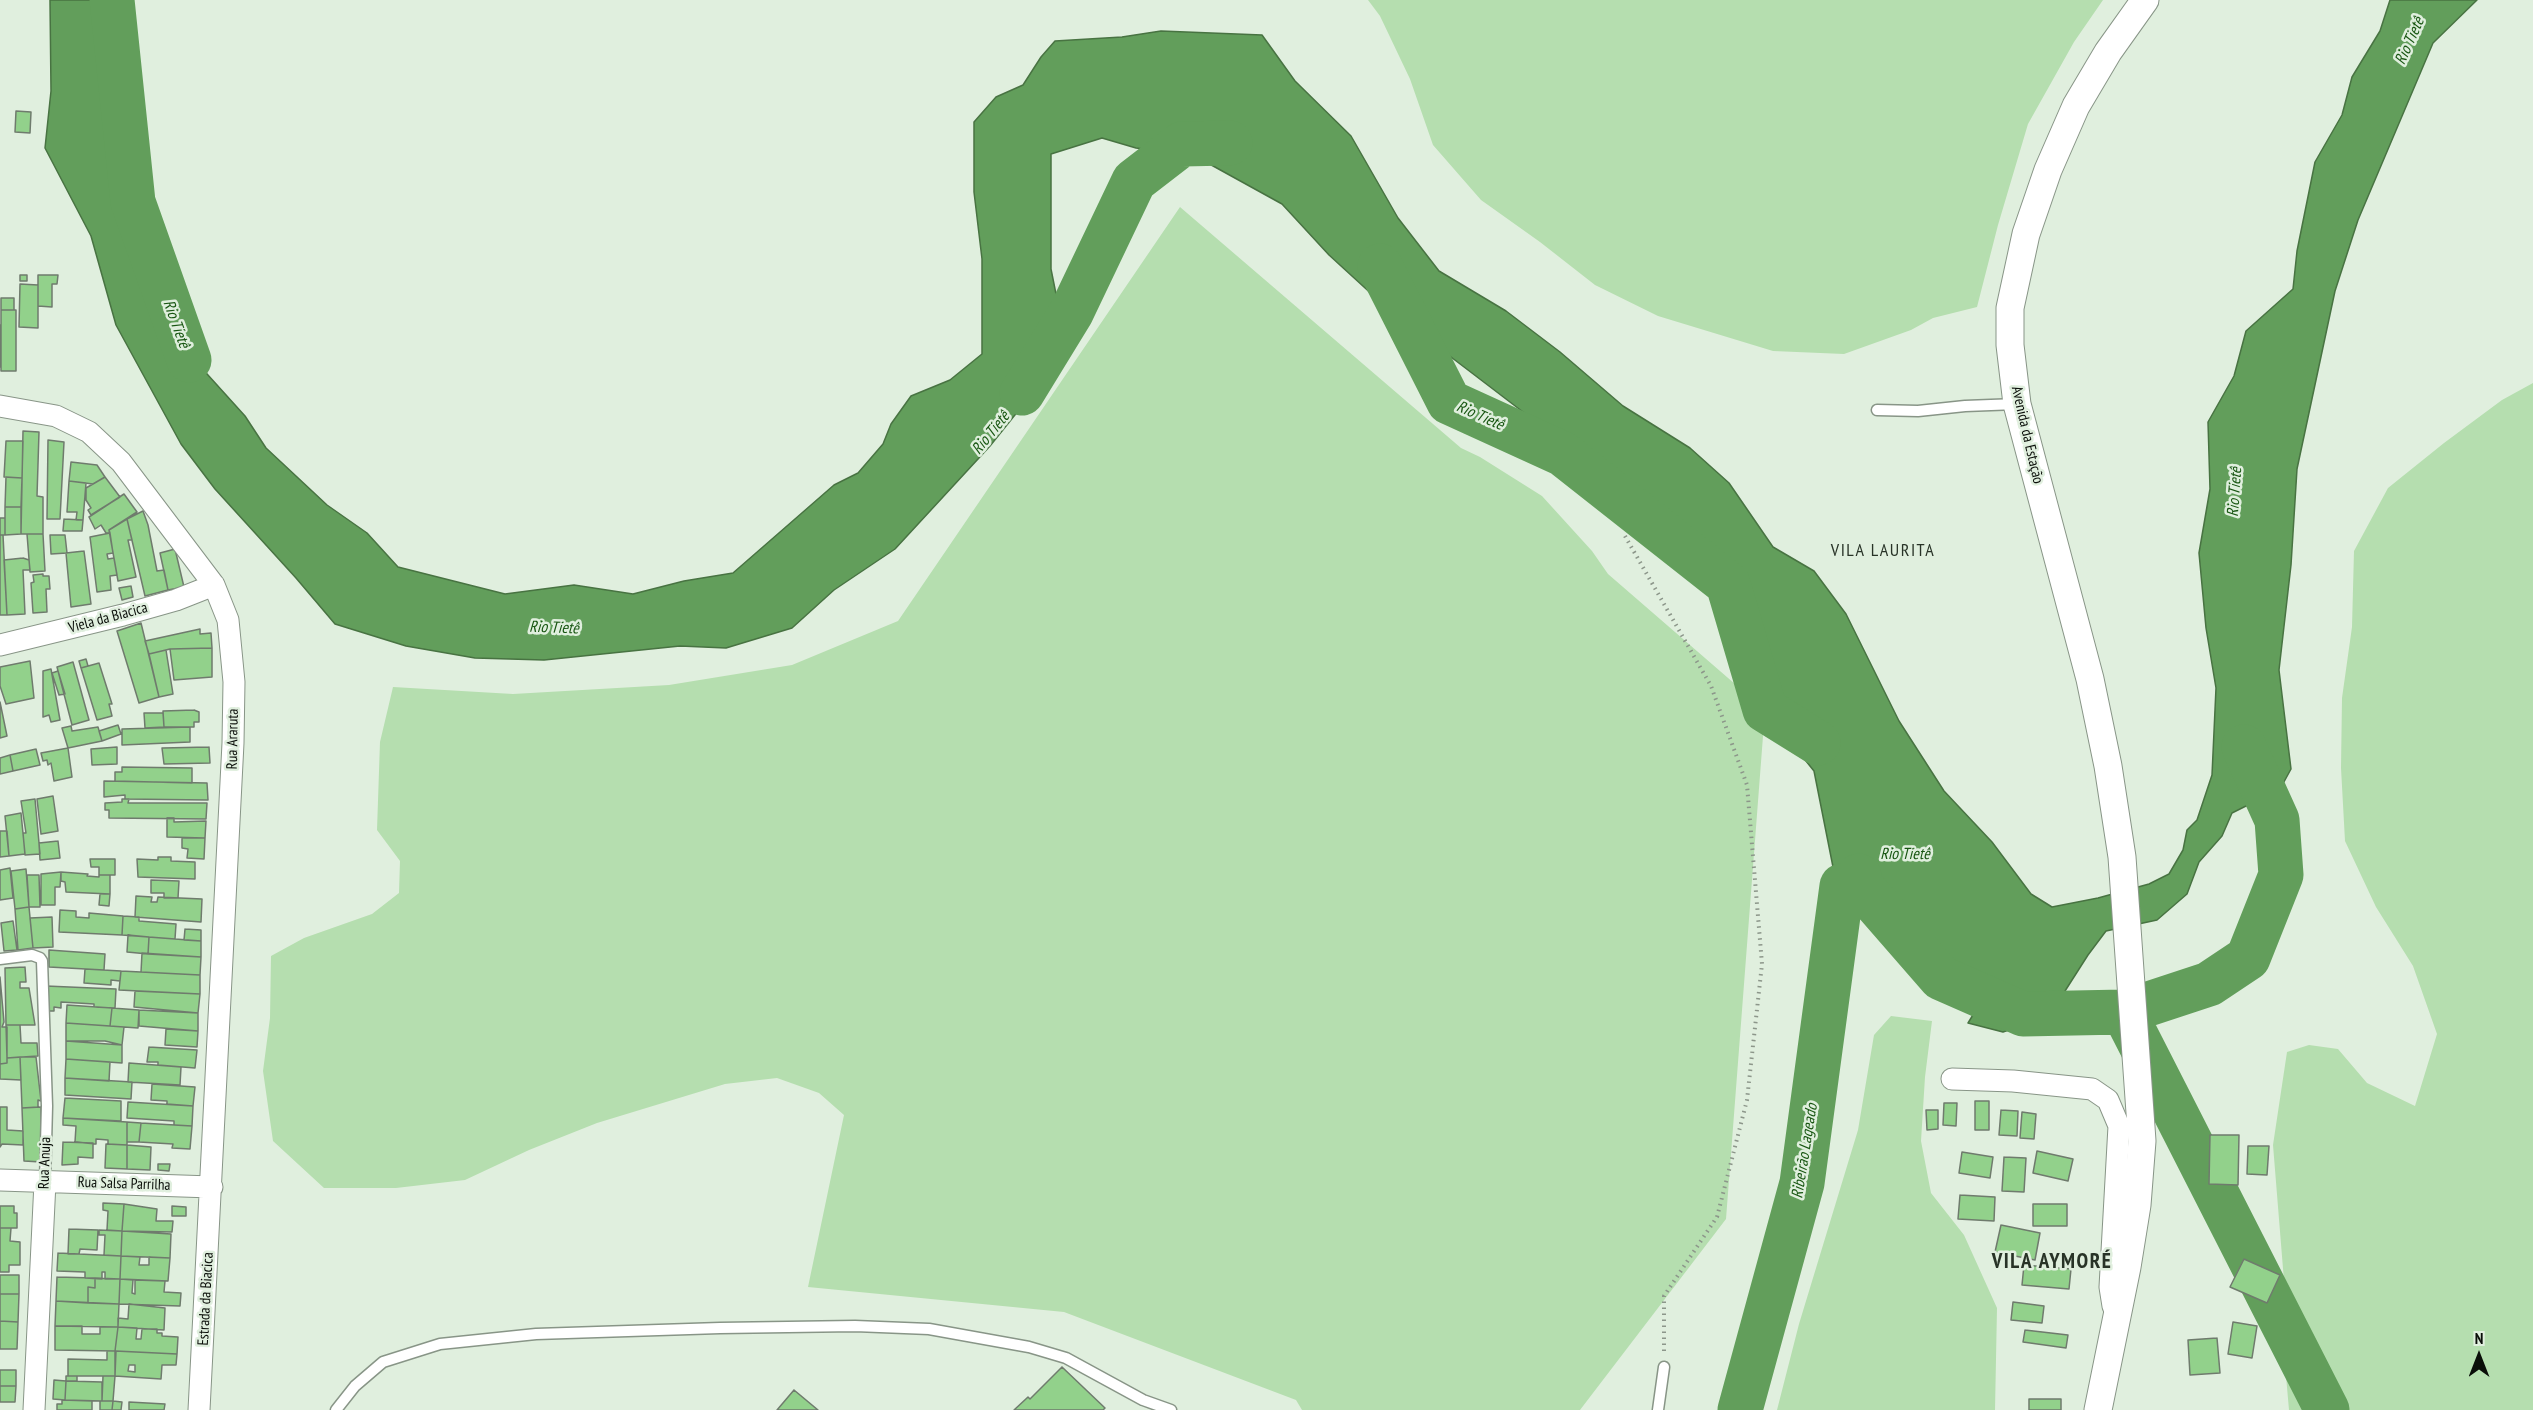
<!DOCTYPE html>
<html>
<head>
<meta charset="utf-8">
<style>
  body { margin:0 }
  #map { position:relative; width:2533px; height:1410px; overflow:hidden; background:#e0efde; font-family:"PT Sans Narrow",sans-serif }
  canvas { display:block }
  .north { position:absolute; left:2449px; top:1326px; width:60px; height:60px; -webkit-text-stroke:4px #e0efde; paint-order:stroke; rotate:0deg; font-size:16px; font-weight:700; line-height:24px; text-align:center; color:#0a0e09 }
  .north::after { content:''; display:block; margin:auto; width:21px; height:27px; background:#0a0e09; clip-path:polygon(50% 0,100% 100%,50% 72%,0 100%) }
</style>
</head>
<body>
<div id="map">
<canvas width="2533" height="1410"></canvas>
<div class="north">N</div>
</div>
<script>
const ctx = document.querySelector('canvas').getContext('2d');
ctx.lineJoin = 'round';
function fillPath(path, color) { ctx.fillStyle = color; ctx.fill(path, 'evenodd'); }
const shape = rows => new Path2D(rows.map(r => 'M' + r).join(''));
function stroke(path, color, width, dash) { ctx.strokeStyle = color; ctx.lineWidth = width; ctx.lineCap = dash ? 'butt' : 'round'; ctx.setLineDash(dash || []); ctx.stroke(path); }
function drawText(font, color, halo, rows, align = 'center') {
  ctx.font = font + ' "PT Sans Narrow",sans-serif'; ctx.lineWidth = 5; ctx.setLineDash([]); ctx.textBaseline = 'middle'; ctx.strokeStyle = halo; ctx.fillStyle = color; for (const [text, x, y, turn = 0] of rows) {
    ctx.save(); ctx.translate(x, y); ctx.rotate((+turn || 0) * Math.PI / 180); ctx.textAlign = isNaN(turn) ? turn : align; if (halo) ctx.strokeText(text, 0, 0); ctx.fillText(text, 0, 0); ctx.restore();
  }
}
fillPath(shape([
  [1368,0,2103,0,2074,42,2028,124,1998,225,1977,307,1933,318,1911,330,1844,354,1773,351,1658,316,1595,285,1540,242,1481,200,1433,145,1410,79,1380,16],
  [1180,207,1461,448,1480,457,1542,496,1592,551,1608,574,1765,710,1726,1219,1580,1410,1302,1410,1296,1400,1064,1312,808,1287,844,1115,819,1093,777,1078,725,1084,597,1123,529,1150,465,1180,396,1188,324,1188,273,1141,263,1071,270,1018,271,956,304,938,372,914,399,893,400,861,377,830,380,742,393,687,513,694,669,685,792,665,898,621],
  [2533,383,2533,1410,2289,1410,2284,1353,2284,1281,2273,1145,2287,1052,2309,1045,2338,1049,2367,1083,2415,1106,2437,1034,2413,966,2376,907,2345,841,2341,768,2342,698,2352,627,2354,551,2388,488,2444,443,2502,400],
  [1891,1016,1932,1021,1925,1077,1921,1141,1931,1193,1964,1235,1997,1308,1995,1410,1777,1410,1799,1324,1858,1130,1874,1035]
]), '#b5deaf');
const water = shape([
  [50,0,100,0,97,19,105,124,120,170,134,249,175,311,189,354,245,416,266,448,327,505,367,533,398,567,505,594,574,585,633,594,684,581,733,573,834,485,858,473,883,444,891,424,911,396,950,380,982,354,982,259,974,192,974,122,996,97,1023,85,1041,57,1055,41,1122,37,1161,31,1262,35,1295,81,1351,136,1398,218,1439,271,1506,311,1560,352,1623,406,1690,448,1729,483,1773,547,1814,571,1846,614,1899,721,1944,791,1992,842,2031,894,2052,907,2098,898,2149,884,2169,874,2183,850,2187,830,2197,820,2212,775,2216,688,2206,628,2199,553,2210,489,2208,422,2234,376,2246,331,2293,289,2297,251,2315,162,2342,115,2352,77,2380,31,2390,0,2477,0,2433,43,2358,220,2335,291,2297,469,2291,565,2279,670,2291,769,2273,802,2246,806,2232,813,2222,836,2199,862,2187,894,2157,920,2106,931,2088,955,2065,991,2041,1019,2003,1032,1968,1023,1984,997,1966,973,1926,937,1857,912,1834,872,1814,771,1765,710,1755,634,1700,547,1388,309,1329,255,1282,204,1195,156,1136,148,1102,138,1051,154,1051,269,1061,319,1043,380,990,446,895,549,834,590,792,628,726,648,680,646,544,660,475,658,406,646,335,624,296,578,215,489,181,444,116,325,91,236,45,148,51,91,50,0]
]);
fillPath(water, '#629e5b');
stroke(water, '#487342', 1.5);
stroke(shape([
  [112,0,133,202,189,360],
  [1380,266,1449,402,1563,454,1728,584,1765,710,1818,743],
  [1022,393,1071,313,1134,181,1182,144,1230,143],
  [1859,876,1860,885,1941,978,2023,1014,2124,1012,2209,984,2248,958,2281,875,2277,820,2244,747],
  [2124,1012,2327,1410],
  [1740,1410,1802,1183,1842,886]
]), '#629e5b', 45);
const building = shape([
  [16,111,31,112,30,133,15,132,16,111],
  [20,275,27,275,27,281,20,281,20,275],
  [38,275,58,275,57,284,52,284,52,307,38,306,38,275],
  [20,284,38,285,38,328,19,327,20,284],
  [1,298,14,298,14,310,1,310,1,298],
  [1,310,16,310,16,371,1,371,1,310],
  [0,325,1,325,1,367,0,367,0,325],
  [23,431,39,432,37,496,43,497,43,534,21,534,23,431],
  [48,440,64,442,60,519,47,519,48,440],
  [6,441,23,441,22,478,4,477,6,441],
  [71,462,97,465,105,477,93,484,69,481,71,462],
  [6,477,22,478,21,507,5,507,6,477],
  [105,477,120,497,91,515,88,510,91,508,86,500,86,488,105,477],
  [69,481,86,483,83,520,76,520,77,512,67,512,69,481],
  [124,494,137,512,109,530,110,533,106,533,101,525,95,529,89,517,124,494],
  [5,507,21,507,21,534,5,535,5,507],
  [143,511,148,525,157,571,164,570,168,590,145,596,127,519,143,511],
  [0,518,5,518,5,535,0,535,0,518],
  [64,519,83,520,82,531,63,531,64,519],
  [127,519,132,540,128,540,136,577,118,581,109,530,127,519],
  [110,533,113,553,107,554,108,559,114,558,117,575,110,576,111,590,97,592,90,537,110,533],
  [27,534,43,534,45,571,30,572,27,534],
  [0,535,3,535,7,615,0,615,0,535],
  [50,535,65,535,67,553,51,554,50,535],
  [175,549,184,587,168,590,160,553,175,549],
  [84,551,91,604,71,607,66,553,84,551],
  [23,558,29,560,30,570,23,570,25,614,7,615,4,560,23,558],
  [43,574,43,576,49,576,50,589,46,589,47,612,33,613,31,583,34,582,33,575,43,574],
  [131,586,133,597,122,600,119,588,131,586],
  [141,623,159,697,139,703,117,631,141,623],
  [200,629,200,634,211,633,212,648,170,649,149,654,145,641,200,629],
  [212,648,212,677,174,680,170,649,212,648],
  [166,650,173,694,159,697,149,654,166,650],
  [86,659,88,666,81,668,79,661,86,659],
  [30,661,34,698,6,704,0,686,0,667,30,661],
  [73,662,89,720,72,725,57,667,73,662],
  [99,663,112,704,109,704,112,716,97,720,81,668,99,663],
  [51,669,60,720,51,722,49,715,43,717,43,671,51,669],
  [58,671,65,694,59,695,52,673,58,671],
  [0,702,7,736,0,738,0,702],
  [194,710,199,712,199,722,194,722,194,727,164,727,163,711,194,710],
  [144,713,163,713,164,727,145,728,144,713],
  [118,725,121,734,102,741,99,731,118,725],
  [71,726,72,731,98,727,102,741,68,748,62,728,71,726],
  [190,727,190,742,122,745,122,729,190,727],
  [117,747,117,764,92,765,91,749,117,747],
  [209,747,210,763,164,764,162,748,209,747],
  [68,748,72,777,54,781,51,763,48,765,47,760,43,761,41,753,68,748],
  [36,749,40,765,13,771,10,755,36,749],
  [10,755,13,771,0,774,0,758,10,755],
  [122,767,192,768,192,783,115,781,115,772,122,772,122,767],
  [104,781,207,783,208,800,125,799,125,795,104,797,104,781],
  [53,796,58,831,41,834,37,799,53,796],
  [35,799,40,854,25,855,23,833,26,833,21,801,35,799],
  [122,799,129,799,128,803,207,803,206,819,109,818,109,810,105,810,105,803,122,802,122,799],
  [21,813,25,854,9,856,5,816,21,813],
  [167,818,174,818,174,822,206,821,205,838,167,837,167,818],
  [0,831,7,831,9,856,0,857,0,831],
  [182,838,205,838,204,859,187,858,188,849,182,848,182,838],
  [58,841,60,858,40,860,39,843,58,841],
  [158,857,171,857,171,861,195,862,195,879,138,877,137,859,158,860,158,857],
  [90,859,115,859,115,875,99,875,99,867,91,867,90,859],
  [10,868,13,898,0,900,0,870,10,868],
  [26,869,29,907,15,909,11,871,26,869],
  [61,872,60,887,55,887,55,905,41,905,41,874,61,872],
  [61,872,88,874,87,876,99,877,99,875,110,875,110,894,66,892,65,882,61,881,61,872],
  [27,875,39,875,40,907,29,907,27,875],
  [151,880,179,881,178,898,164,898,164,893,151,893,151,880],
  [100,894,110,894,109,906,99,905,100,894],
  [136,896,152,897,151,902,157,902,158,897,202,899,201,922,135,917,136,896],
  [29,907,33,948,18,950,15,909,29,907],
  [60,910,76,911,76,917,89,918,89,913,123,916,122,935,59,932,60,910],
  [123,916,139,917,139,921,176,924,175,939,122,935,123,916],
  [52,917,53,947,33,948,30,918,52,917],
  [13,921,17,950,4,951,1,923,13,921],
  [185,929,201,930,201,941,184,940,185,929],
  [128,935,149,937,148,954,127,952,128,935],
  [149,937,201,941,201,957,148,954,149,937],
  [49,950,105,954,104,970,49,967,49,950],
  [142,953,201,957,200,975,141,972,142,953],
  [25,967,26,982,20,982,20,988,29,988,35,1025,6,1025,5,968,25,967],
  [85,969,121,971,120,981,111,980,111,985,84,983,85,969],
  [121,971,200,975,200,994,119,990,121,971],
  [0,977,4,1022,2,1027,7,1027,7,1063,0,1064,0,977],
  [46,986,116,989,115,1008,94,1007,94,1004,61,1002,61,1008,54,1007,54,1011,45,1011,46,986],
  [135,991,200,994,198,1013,134,1007,135,991],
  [67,1005,112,1008,110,1026,66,1023,67,1005],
  [112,1008,139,1010,138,1028,110,1026,112,1008],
  [139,1010,198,1013,198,1031,139,1026,139,1010],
  [66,1023,124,1027,122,1045,105,1041,66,1041,66,1023],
  [6,1025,20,1025,21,1043,37,1043,38,1056,7,1058,6,1025],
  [166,1029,198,1031,197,1047,165,1045,166,1029],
  [66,1041,122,1045,122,1063,66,1059,66,1041],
  [149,1047,197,1050,195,1068,158,1065,158,1062,147,1062,149,1047],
  [20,1057,21,1080,0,1079,0,1064,7,1063,7,1058,20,1057],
  [20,1057,36,1057,41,1101,38,1100,38,1107,22,1108,20,1057],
  [66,1059,110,1062,109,1081,65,1078,66,1059],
  [129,1063,181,1067,180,1085,128,1082,129,1063],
  [65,1078,132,1082,131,1099,65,1095,65,1078],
  [152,1084,195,1087,193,1106,167,1104,167,1101,151,1100,152,1084],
  [65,1098,121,1101,121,1121,63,1118,65,1098],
  [1975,1101,1989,1101,1989,1130,1975,1130,1975,1101],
  [128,1102,193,1106,192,1126,174,1125,174,1121,127,1118,128,1102],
  [1944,1103,1957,1103,1956,1126,1943,1125,1944,1103],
  [0,1107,7,1107,7,1130,23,1131,23,1145,2,1144,0,1147,0,1107],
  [41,1107,41,1162,24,1161,22,1108,41,1107],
  [1926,1110,1938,1110,1938,1129,1927,1130,1926,1110],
  [2001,1110,2018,1111,2017,1136,1999,1135,2001,1110],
  [2022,1112,2036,1114,2034,1139,2020,1138,2022,1112],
  [63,1118,127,1122,127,1145,108,1144,108,1140,96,1139,96,1144,75,1142,76,1126,63,1125,63,1118],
  [127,1122,141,1123,139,1142,127,1142,127,1122],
  [141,1123,192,1126,190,1149,172,1148,173,1144,139,1142,141,1123],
  [2210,1135,2239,1135,2238,1185,2209,1184,2210,1135],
  [63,1142,93,1143,93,1158,78,1157,78,1164,62,1165,63,1142],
  [106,1144,127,1145,127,1169,105,1168,106,1144],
  [127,1145,151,1147,150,1170,127,1169,127,1145],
  [2248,1146,2269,1146,2267,1175,2247,1174,2248,1146],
  [2037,1151,2073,1159,2068,1181,2033,1173,2037,1151],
  [1962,1152,1993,1157,1990,1178,1959,1173,1962,1152],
  [2004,1157,2026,1158,2024,1192,2002,1191,2004,1157],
  [158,1164,170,1164,169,1171,158,1170,158,1164],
  [1960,1195,1995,1197,1994,1221,1958,1219,1960,1195],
  [103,1203,124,1204,122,1231,107,1230,108,1211,103,1210,103,1203],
  [124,1204,157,1209,156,1221,173,1221,172,1232,122,1231,124,1204],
  [2033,1204,2067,1204,2067,1226,2033,1226,2033,1204],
  [0,1206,14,1206,14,1213,17,1213,17,1228,0,1228,0,1206],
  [172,1206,186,1207,186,1216,172,1216,172,1206],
  [2001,1225,2040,1233,2035,1260,1995,1252,2001,1225],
  [0,1228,11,1228,10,1241,20,1242,20,1265,9,1265,9,1272,0,1272,0,1228],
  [69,1229,98,1230,97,1250,80,1249,79,1254,68,1254,69,1229],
  [99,1230,122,1231,121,1256,104,1255,105,1235,99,1235,99,1230],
  [122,1231,171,1234,170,1258,121,1256,122,1231],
  [58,1253,121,1256,120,1279,105,1279,105,1272,102,1272,102,1279,85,1278,85,1272,57,1271,58,1253],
  [121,1256,140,1257,139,1265,149,1265,149,1257,170,1258,168,1281,120,1279,121,1256],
  [2244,1259,2280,1275,2267,1303,2230,1287,2244,1259],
  [2024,1265,2071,1269,2069,1289,2022,1285,2024,1265],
  [0,1275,19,1275,19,1294,0,1294,0,1275],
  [57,1277,95,1278,95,1288,88,1287,88,1303,56,1301,57,1277],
  [95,1278,120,1279,119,1304,88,1303,88,1287,95,1288,95,1278],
  [120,1279,133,1280,132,1293,135,1294,135,1280,165,1281,164,1292,181,1293,180,1306,119,1304,120,1279],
  [0,1294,19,1294,18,1322,0,1321,0,1294],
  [56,1301,119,1304,118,1327,55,1326,56,1301],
  [2013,1302,2044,1306,2042,1323,2011,1320,2013,1302],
  [129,1304,165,1308,164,1330,118,1327,118,1318,128,1319,129,1304],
  [0,1321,18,1322,17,1349,0,1349,0,1321],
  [2233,1322,2257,1326,2252,1358,2228,1354,2233,1322],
  [55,1326,82,1326,82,1334,100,1334,100,1327,118,1327,115,1351,55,1350,55,1326],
  [118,1327,137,1328,136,1339,141,1339,142,1329,157,1329,157,1333,162,1333,162,1336,178,1337,177,1354,115,1351,118,1327],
  [2025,1330,2068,1335,2066,1348,2023,1342,2025,1330],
  [2217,1338,2220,1373,2190,1375,2188,1340,2217,1338],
  [107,1351,115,1351,115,1376,68,1376,68,1359,107,1360,107,1351],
  [116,1351,177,1354,176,1365,162,1365,161,1379,115,1376,116,1351],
  [129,1365,135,1365,135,1372,128,1371,129,1365],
  [1062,1367,1105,1408,1103,1410,1014,1410,1028,1397,1030,1399,1062,1367],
  [0,1370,16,1370,16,1386,0,1386,0,1370],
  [66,1376,77,1376,77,1381,66,1381,66,1376],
  [103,1376,115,1376,113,1401,102,1401,103,1376],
  [54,1380,66,1381,65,1400,53,1399,54,1380],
  [66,1381,102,1382,102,1401,65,1400,66,1381],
  [0,1386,16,1386,15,1402,0,1402,0,1386],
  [794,1390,818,1410,777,1410,794,1390],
  [2029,1399,2061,1399,2061,1410,2029,1410,2029,1399],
  [62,1400,92,1401,92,1410,57,1410,57,1404,62,1404,62,1400],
  [100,1401,113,1401,112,1410,100,1410,100,1401],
  [113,1401,122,1402,121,1410,112,1410,113,1401],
  [129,1402,165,1404,164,1410,129,1410,129,1402]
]);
fillPath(building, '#92d18b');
stroke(building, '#6f7b6d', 1.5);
const service = shape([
  [1877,410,1918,411,1965,406,2017,404],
  [0,959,32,955,40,958,42,961,47,1106,45,1182],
  [336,1410,355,1386,383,1362,440,1344,536,1334,720,1328,855,1326,929,1329,1029,1347,1066,1358,1143,1400,1171,1410],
  [1658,1410,1664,1367]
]);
const minor = shape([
  [0,406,56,416,89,432,121,462,214,585,228,620,234,682,233,743,199,1410],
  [0,645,123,615,176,600,214,585],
  [1952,1079,2013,1081,2092,1089,2108,1100,2119,1126,2110,1287,2113,1306],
  [0,1180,212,1187],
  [34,1410,45,1182]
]);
const tertiary = shape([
  [2098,1410,2127,1267,2137,1205,2142,1141,2122,857,2108,766,2090,679,2017,404,2010,345,2010,308,2026,234,2048,170,2076,106,2108,52,2145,0]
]);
stroke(service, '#889587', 13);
stroke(minor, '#889587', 23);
stroke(tertiary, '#889587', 29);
stroke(shape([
  [1625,536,1711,686,1747,785,1762,964,1747,1100,1717,1217,1664,1296,1664,1352]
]), '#8c968a', 4, [1.5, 4.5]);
stroke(service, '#fff', 10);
stroke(minor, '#fff', 21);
stroke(tertiary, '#fff', 27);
drawText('15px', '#0a0e09', '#e0efde', [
  ["Avenida da Estação",2027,435,77],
  ["Viela da Biacica",108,618,-15],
  ["Rua Araruta",233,739,-89],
  ["Rua Anuja",45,1163,-88],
  ["Rua Salsa Parrilha",124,1184,2],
  ["Estrada da Biacica",206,1299,-87]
]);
drawText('italic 16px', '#185612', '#e0efde', [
  ["Rio Tietê",2410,41,-66],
  ["Rio Tietê",176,324,70],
  ["Rio Tietê",1480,416,24],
  ["Rio Tietê",991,433,-51],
  ["Rio Tietê",2235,492,-86],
  ["Rio Tietê",554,628,2],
  ["Rio Tietê",1905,854],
  ["Ribeirão Lageado",1805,1151,-81]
]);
ctx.letterSpacing = '1.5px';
drawText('18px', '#283327', '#e0efde', [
  ["VILA LAURITA",1883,551]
]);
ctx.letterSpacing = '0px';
ctx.letterSpacing = '1.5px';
drawText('bold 21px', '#283327', '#e0efde', [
  ["VILA AYMORÉ",2052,1262]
]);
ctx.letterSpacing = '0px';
</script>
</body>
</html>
